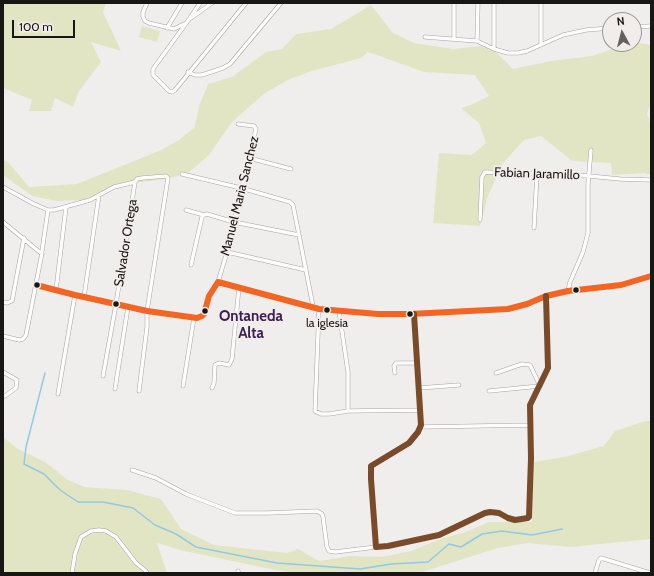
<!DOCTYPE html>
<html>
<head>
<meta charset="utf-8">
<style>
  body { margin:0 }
  #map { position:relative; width:654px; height:576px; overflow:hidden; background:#f0eeec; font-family:Cabin,sans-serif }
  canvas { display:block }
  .frame { position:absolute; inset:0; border:4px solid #191716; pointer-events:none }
  .north { position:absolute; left:602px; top:12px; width:40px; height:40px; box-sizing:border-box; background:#f2edea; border:1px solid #9b9795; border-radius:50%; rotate:353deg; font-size:11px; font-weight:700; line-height:16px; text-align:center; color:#191716 }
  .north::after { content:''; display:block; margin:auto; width:14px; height:18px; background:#646261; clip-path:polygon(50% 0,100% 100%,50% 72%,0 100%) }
  .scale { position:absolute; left:12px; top:20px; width:63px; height:18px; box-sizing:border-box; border:2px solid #191716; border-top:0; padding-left:5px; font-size:12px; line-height:14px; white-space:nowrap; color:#191716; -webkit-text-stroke:3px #f2edea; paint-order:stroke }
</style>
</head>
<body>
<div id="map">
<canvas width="654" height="576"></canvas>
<div class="frame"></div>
<div class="north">N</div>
<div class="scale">100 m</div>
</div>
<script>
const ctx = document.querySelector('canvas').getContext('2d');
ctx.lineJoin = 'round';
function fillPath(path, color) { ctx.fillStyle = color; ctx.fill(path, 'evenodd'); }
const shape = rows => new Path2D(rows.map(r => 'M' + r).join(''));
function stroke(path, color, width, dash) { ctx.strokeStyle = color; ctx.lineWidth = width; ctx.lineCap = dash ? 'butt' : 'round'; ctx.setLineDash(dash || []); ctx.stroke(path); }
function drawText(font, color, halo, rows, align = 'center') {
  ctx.font = font + ' Cabin,sans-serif'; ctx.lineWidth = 4; ctx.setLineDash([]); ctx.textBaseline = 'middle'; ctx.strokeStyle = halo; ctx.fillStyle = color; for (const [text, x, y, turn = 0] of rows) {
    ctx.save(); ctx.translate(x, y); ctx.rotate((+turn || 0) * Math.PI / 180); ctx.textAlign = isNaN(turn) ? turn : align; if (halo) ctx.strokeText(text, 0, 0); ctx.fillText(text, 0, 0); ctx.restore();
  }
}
fillPath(shape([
  [3,3,106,3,103,12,121,51,91,42,101,62,79,91,73,107,55,98,51,111,29,111,32,100,3,88],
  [371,5,393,33,414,43,453,49,489,45,513,69,551,61,592,56,627,44,634,44,634,42,651,45,651,102,647,114,651,125,651,175,645,173,612,175,611,163,572,161,541,136,524,140,502,164,488,196,480,226,433,223,439,153,472,155,486,143,479,123,461,108,473,104,489,96,475,75,424,72,368,52,361,58,312,71,290,79,265,93,232,122,209,155,187,174,165,179,118,185,88,200,56,201,32,196,3,175,3,160,8,162,29,187,77,184,159,151,179,140,195,127,199,106,208,84,232,77,266,52,282,49,296,34,331,29],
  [142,26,160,31,157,42,139,37],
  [646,421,651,421,651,539,571,547,527,543,498,548,419,573,297,573,275,570,180,550,157,543,167,573,3,573,3,437,18,449,45,462,68,480,85,487,127,490,161,499,181,529,214,545,287,553,298,549,319,561,350,556,382,557,411,551,443,538,463,533,489,522,532,522,533,462,564,457,604,446,615,431]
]), '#e2e5c4');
stroke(shape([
  [45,373,26,447,24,464,44,474,60,490,78,502,103,502,133,508,155,525,176,534,196,547,277,563,360,569,391,564,428,562,449,544,461,547,482,534,502,531,532,535,562,529]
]), '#92c9e4', 1.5);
const minor = shape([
  [147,3,143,12,143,17,145,21,149,23,174,29,184,24],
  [200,3,190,18,153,69,153,75,169,91,172,92,175,90,246,3],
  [191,18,212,3],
  [634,27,651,26],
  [167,28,182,3],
  [425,37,477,41,494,49,508,53,518,53,527,51,563,35,586,30,610,28],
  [454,39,454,3],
  [477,41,478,3],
  [541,45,541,3],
  [494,49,494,3],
  [188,72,195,75,202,75,223,68,230,64,281,3],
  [249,158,291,169],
  [182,174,241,188,290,202,293,205,299,235,313,306],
  [3,187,34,204,48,210,54,210,90,200,114,187,135,182,137,179,142,178,166,176,168,178,147,311,147,327,139,391],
  [186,210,204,215],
  [480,220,482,177,485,172,589,176,620,179,651,180],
  [3,222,42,254],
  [534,228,537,175],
  [227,252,306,270],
  [191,265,202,217,204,215,207,214,234,222,299,235],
  [218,282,227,252,256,129,254,126,238,124],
  [36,285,75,295,147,311,197,318,202,316,204,314,209,296,218,282,319,309,378,314,410,314,508,309,527,304,546,296,568,291,621,285,651,276],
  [56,290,66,207],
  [568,291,570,282,583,252,588,233,588,184,591,150],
  [84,297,99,195],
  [3,302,7,303,12,301,24,238],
  [319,309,315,411,321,414,329,414,348,411,420,410],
  [339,311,348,372,348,411],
  [414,314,421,425,418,432,409,443,371,466,371,479,376,547,388,546,439,535,485,513,490,512,499,513,508,518,515,520,528,518,529,517,531,458,530,405,548,368,546,296],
  [3,336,19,340,23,339,26,335,41,258,48,210],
  [3,372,17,380,16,388,5,396],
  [395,373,394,366,396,363,417,363],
  [103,376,116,304,135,182],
  [183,386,194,318],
  [212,388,214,383,215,365,219,363,229,365,232,359,239,287],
  [419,388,459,385],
  [115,389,128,307],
  [489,391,540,386,530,365,522,364,496,373],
  [58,394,75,295],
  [420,427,531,425],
  [132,470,156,478,186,494,235,513,268,513,317,511,322,514,323,517,327,547,329,551,335,552,376,547],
  [238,571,239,573],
  [72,573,75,554,81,537,91,531,99,530,106,531,116,537,136,563,146,571,147,573],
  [595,573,599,560,601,558,650,573]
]);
stroke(minor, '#a7a5a3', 4.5);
stroke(minor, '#fdfcfc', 3.5);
stroke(shape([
  [36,285,75,295,147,311,197,318,202,316,204,314,209,296,218,282,319,309,378,314,410,314,508,309,527,304,546,296,568,291,621,285,651,276]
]), '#f26522', 6);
stroke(shape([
  [414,314,421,425,418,432,409,443,371,466,371,479,376,547,388,546,439,535,485,513,490,512,499,513,508,518,515,520,528,518,529,517,531,458,530,405,548,368,546,296]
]), '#7a4b2a', 6);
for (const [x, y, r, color] of [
  [37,285,3.5,"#191716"],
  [576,290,3.5,"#191716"],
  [116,304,3.5,"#191716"],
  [327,310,3.5,"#191716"],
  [205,311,3.5,"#191716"],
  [410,314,3.5,"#191716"]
]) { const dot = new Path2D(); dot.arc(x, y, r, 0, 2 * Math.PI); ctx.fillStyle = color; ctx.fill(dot); stroke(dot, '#f2edea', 1.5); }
drawText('12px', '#191716', '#f2edea', [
  ["la iglesia",327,323]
]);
drawText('13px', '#191716', '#f2edea', [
  ["Fabian Jaramillo",537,174,2],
  ["Manuel Maria Sanchez",240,196,-76],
  ["Salvador Ortega",126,243,-81]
]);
drawText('bold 15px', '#3c1f58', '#f2edea', [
  ["Ontaneda",251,317],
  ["Alta",251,334]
]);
</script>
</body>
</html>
